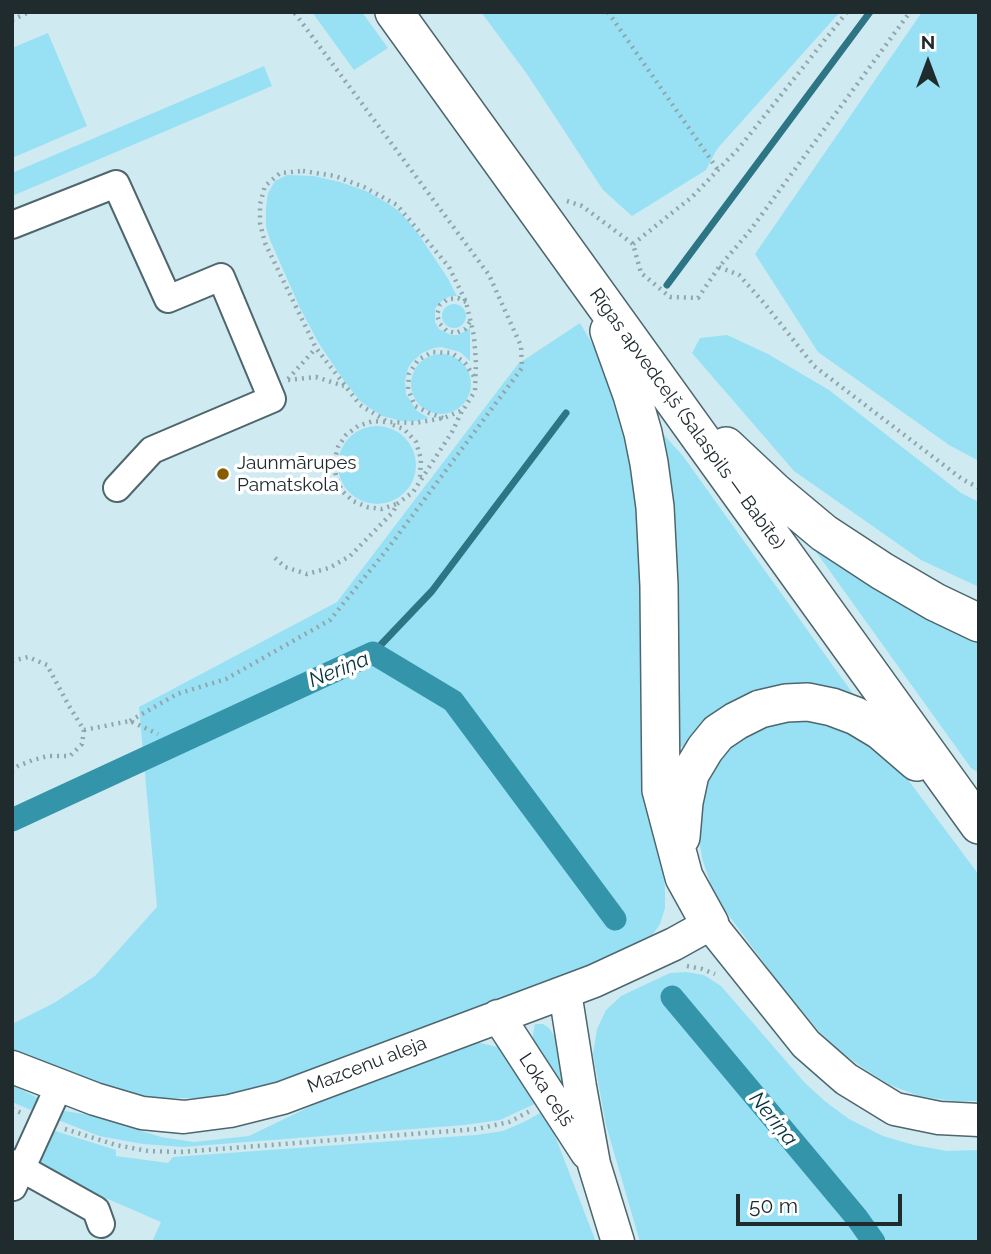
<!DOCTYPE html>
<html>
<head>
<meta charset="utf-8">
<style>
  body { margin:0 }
  #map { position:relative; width:991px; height:1254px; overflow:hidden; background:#cfeaf1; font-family:Raleway,sans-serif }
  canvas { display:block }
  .frame { position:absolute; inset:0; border:14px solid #202b2e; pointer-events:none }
  .north { position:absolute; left:893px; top:28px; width:70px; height:70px; -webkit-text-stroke:5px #fff; paint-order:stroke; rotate:0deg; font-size:19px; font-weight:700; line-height:28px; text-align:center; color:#202b2e }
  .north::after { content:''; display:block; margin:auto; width:24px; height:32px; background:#202b2e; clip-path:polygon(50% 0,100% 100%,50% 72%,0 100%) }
  .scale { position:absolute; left:736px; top:1194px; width:166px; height:32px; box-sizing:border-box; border:4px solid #202b2e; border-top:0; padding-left:9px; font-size:21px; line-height:24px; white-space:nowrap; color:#202b2e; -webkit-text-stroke:5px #fff; paint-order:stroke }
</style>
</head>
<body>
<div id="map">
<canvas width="991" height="1254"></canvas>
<div class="frame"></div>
<div class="north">N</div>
<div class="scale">50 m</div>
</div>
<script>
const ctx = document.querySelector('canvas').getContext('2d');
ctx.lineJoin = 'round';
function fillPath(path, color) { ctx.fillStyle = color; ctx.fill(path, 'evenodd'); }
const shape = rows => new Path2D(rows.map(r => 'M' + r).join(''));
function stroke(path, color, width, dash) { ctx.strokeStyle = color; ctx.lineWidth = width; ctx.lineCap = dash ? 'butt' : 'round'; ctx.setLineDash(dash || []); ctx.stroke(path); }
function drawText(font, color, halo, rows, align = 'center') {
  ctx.font = font + ' Raleway,sans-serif'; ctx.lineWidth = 7; ctx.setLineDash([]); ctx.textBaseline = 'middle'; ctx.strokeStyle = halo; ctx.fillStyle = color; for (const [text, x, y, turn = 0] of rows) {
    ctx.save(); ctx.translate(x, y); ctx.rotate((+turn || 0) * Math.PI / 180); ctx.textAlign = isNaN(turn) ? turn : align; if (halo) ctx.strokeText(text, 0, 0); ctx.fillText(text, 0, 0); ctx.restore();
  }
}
fillPath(shape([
  [312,12,362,12,388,48,354,70],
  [481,12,840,12,717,149,706,170,632,216,603,190,527,74],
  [922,12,979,12,979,461,949,445,818,352,755,254],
  [48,33,87,126,12,158,12,48],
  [264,66,272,86,12,196,12,173],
  [287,175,314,176,340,182,366,191,389,204,400,212,417,232,447,277,457,296,450,296,439,303,435,309,435,322,439,329,451,335,458,335,470,328,470,361,460,352,441,347,434,348,422,353,412,362,408,368,405,381,406,394,417,411,429,418,416,421,402,421,382,416,371,409,360,401,342,378,318,342,300,308,270,240,266,227,266,207,268,193,275,181],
  '442 316a12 12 0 1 1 24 0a12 12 0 1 1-24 0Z',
  [580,323,611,376,639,483,652,804,665,887,665,908,660,924,651,937,626,952,351,1056,285,1084,204,1098,152,1098,92,1083,12,1050,12,1024,54,1003,95,976,157,907,139,707,337,602,518,364],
  [727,335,768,354,829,390,961,493,979,502,979,587,921,560,794,471,692,353,700,338],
  '411 384a30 30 0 1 1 60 0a30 30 0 1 1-60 0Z',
  '338 465a39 39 0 1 1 78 0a39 39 0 1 1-78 0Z',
  [656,426,683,456,856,698,688,747,673,747],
  [804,535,979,637,979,773,971,768],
  [806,717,839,723,894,761,979,875,979,1101,953,1101,919,1096,890,1085,863,1068,840,1051,818,1030,776,979,724,909,711,885,702,858,695,810,698,787,723,747,773,719],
  [686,972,704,975,721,986,805,1083,826,1102,849,1119,883,1136,914,1145,947,1151,979,1150,979,1242,640,1242,606,1125,593,1054,597,1029,606,1010,621,996,670,973],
  [535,1024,543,1024,549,1028,556,1038,568,1085,556,1090,533,1048,533,1034],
  [460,1043,480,1043,498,1047,511,1059,539,1102,500,1120,464,1125,183,1147,143,1144,99,1136,53,1118,65,1111,90,1115,161,1137,194,1142,249,1136,361,1082],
  [12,1085,38,1098,31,1110,12,1102],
  [545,1110,596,1242,152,1242,161,1222,34,1167,49,1129,116,1150,116,1156,168,1163,173,1157,476,1135,503,1131,526,1121]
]), '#98e1f4');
stroke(shape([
  [667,285,870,12],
  [373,653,432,591,566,413]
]), '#2d7485', 7);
stroke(shape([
  [12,820,373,653,453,701,615,919],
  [672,997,857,1218,874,1242]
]), '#3394aa', 23);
const minor = shape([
  [12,225,116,184,168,299,221,277,267,387,272,399,152,450,117,488],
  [12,1163,96,1210,101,1224],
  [13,1187,59,1086]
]);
const major = shape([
  [565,992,580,1087,594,1164,618,1242],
  [498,1016,587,1153],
  [12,1067,95,1099,142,1113,184,1117,230,1111,282,1098,594,981,674,944,710,924,806,1044,846,1079,895,1109,939,1118,979,1120]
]);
const highway = shape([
  [394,12,979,825],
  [609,331,632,395,643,433,649,463,655,507,659,586,661,790,684,877,710,924],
  [726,446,775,492,824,533,882,571,935,602,979,623],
  [681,837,684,802,690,774,705,749,718,733,736,721,760,709,786,703,808,702,832,707,856,716,881,731,917,762]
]);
stroke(minor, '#4e666d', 30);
stroke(major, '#4e666d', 35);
stroke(highway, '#4e666d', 40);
stroke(shape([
  [608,12,718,170],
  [12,20,29,12],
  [303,171,335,176,364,187,397,205,449,267,466,302,474,336,476,364,475,391,463,410,444,418,415,423,388,422,360,405,316,348,265,243,260,223,260,204,265,186,280,173,303,171],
  [567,201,582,206,633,244,641,273,670,297,698,298,719,267,749,232,910,12],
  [633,244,692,197,739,148,847,12],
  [719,267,739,275,764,303,814,366,962,479,979,488],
  [466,302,458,298,448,299,440,305,437,315,440,324,447,331,456,333,465,329,470,322],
  [288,379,316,348],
  [288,380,316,377,344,386],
  [443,418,429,413,415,406,408,389,409,374,418,360,432,352,452,353,465,363,475,378],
  [385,422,373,421,358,426,346,435,338,447,334,462,336,477,342,491,353,501,367,507,382,509,396,504],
  [393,425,404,429,416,442,421,459,420,476,419,480],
  [275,558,285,567,307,574,329,568,350,556,393,512,397,504,413,492,452,432,462,411],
  [12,661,28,657,47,665,69,706,84,730,82,744,70,756,48,756,33,760,18,766,12,771],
  [130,721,177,694,226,679,330,620,389,547,522,368,521,346,489,275,294,12],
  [84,730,130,721,158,734],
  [687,966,702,969,715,974],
  [12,1109,24,1114],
  [65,1129,116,1145,148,1151,180,1152,477,1129,509,1122,532,1110]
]), '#91a6ac', 4.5, [2, 5]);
stroke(minor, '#fff', 26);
stroke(major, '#fff', 32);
stroke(highway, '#fff', 37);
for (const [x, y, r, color] of [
  [223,474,7,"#895c00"]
]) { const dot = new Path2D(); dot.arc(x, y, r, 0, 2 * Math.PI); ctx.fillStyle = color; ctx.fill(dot); stroke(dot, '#fff', 2.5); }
drawText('19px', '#202b2e', '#fff', [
  ["Rīgas apvedceļš (Salaspils — Babīte)",687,419,54],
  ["Mazcenu aleja",367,1065,-21],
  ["Loka ceļš",546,1090,57]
]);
drawText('19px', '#202b2e', '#fff', [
  ["Jaunmārupes",237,463],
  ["Pamatskola",237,485]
], 'left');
drawText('italic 21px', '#06343e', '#fff', [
  ["Neriņa",339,670,-22],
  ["Neriņa",773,1119,51]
]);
</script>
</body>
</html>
